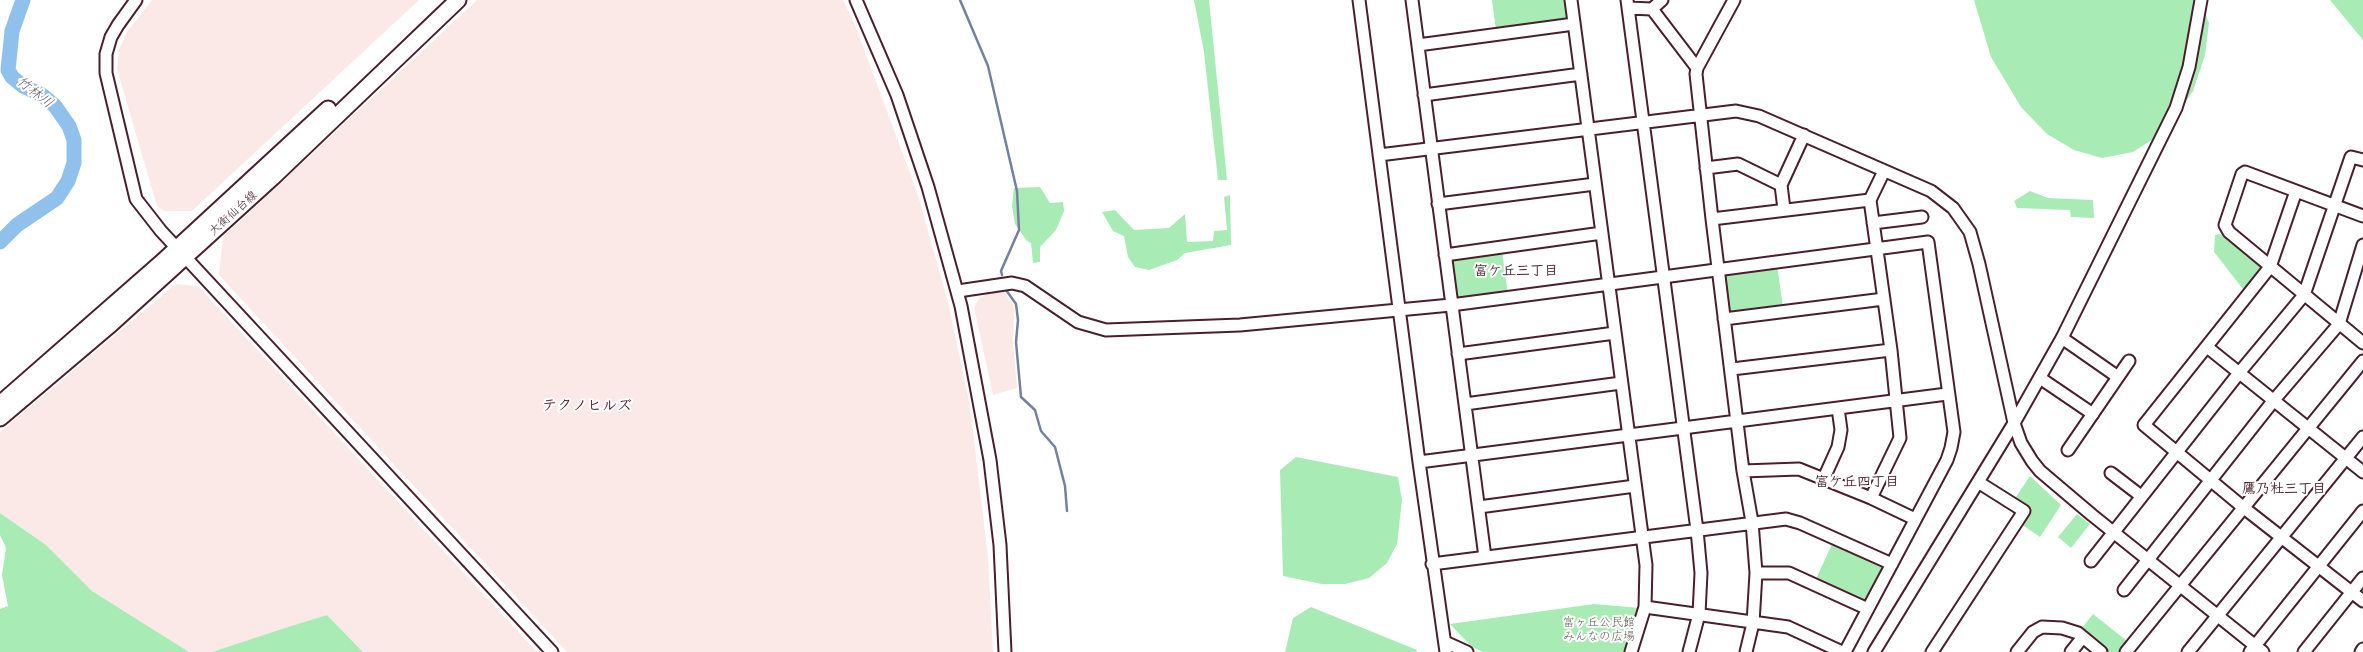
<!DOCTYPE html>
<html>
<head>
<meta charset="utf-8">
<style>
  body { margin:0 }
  canvas { display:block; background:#fff }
</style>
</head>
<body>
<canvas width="2363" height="652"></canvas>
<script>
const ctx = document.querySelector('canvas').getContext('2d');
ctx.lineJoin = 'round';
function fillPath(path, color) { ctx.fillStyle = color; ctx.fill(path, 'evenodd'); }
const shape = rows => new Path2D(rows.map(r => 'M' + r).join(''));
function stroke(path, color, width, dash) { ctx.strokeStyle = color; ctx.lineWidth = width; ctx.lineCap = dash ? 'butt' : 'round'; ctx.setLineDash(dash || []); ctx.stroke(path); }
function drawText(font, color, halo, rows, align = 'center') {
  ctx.font = font + ' Mali,"Klee One",sans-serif'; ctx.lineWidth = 4; ctx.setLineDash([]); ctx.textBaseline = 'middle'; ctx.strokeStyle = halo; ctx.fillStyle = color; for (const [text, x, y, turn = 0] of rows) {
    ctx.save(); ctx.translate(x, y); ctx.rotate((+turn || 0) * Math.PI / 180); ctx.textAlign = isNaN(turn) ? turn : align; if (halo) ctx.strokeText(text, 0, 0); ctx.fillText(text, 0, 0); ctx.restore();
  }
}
fillPath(shape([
  [152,0,419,0,192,211,164,211,157,206,117,69,119,50,127,32],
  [477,0,843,0,855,25,917,192,948,302,970,406,988,557,993,652,567,652,219,275,223,237],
  [176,284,198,286,537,652,363,652,327,615,212,652,189,652,92,591,46,545,0,513,0,432],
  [999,290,1003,291,1014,305,1013,342,1017,388,993,395,974,307,980,297]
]), '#fbe9e8');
fillPath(shape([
  [1194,0,1209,0,1227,180,1218,180,1204,52],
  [1492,0,1568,0,1570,19,1566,21,1496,30],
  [1974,0,2200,0,2209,23,2205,55,2193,91,2166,131,2133,152,2102,158,2074,150,2047,134,2021,107,1991,57],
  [2330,0,2363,0,2363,40],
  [1040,187,1050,203,1063,202,1064,211,1056,230,1040,247,1040,262,1033,263,1031,243,1027,241,1015,224,1012,206,1014,188],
  [2030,191,2048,198,2093,200,2094,218,2071,217,2070,210,2017,208,2014,201],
  [1230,195,1231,245,1185,253,1177,260,1149,270,1135,267,1128,257,1124,236,1113,231,1102,212,1115,210,1134,230,1169,228,1185,214,1187,242,1213,241,1214,231,1227,230,1224,197],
  [2220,234,2259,264,2262,275,2246,293,2214,252,2215,235],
  [1502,251,1508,294,1457,299,1449,261,1453,257],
  [1777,265,1783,307,1731,315,1726,311,1723,276,1727,270],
  [1296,457,1398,477,1402,500,1397,544,1387,563,1369,578,1345,584,1322,584,1283,576,1280,470],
  [2030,476,2061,505,2040,537,2021,524,2014,500],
  [0,513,46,545,92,591,189,652,0,652,0,609,8,606,2,575,6,548,0,535],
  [2077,514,2090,524,2071,548,2058,537],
  [1833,542,1883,565,1865,602,1816,579],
  [1594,604,1640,608,1627,652,1483,652,1472,647,1450,624],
  [1311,607,1417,650,1417,652,1285,652,1293,618],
  [2093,614,2132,645,2126,652,2101,652,2078,633],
  [327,615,363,652,212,652,288,627]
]), '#a9ebb4');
stroke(shape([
  [960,0,988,66,1017,191,1019,230,1001,271,1002,275],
  [1006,290,1016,304,1018,320,1016,342,1021,397,1035,410,1041,431,1055,447,1065,486,1067,511]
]), '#74809f', 2.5);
stroke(shape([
  [0,242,17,225,57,198,68,181,74,163,74,140,69,126,55,106,42,95,23,86,12,77,8,70,12,31,23,0]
]), '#90c1ec', 15);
const minor = shape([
  [136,0,118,25,111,37,106,54,106,73,136,199,161,231,552,652],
  [856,0,897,95,928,187,961,306,990,460,1000,545,1005,652],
  [1359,0,1419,462,1446,652],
  [1412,0,1485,557],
  [1571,0,1646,565,1645,607,1631,652],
  [1627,0,1697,530,1701,573,1699,614,1689,652],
  [1734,0,1697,68,1696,74,1712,219,1743,471,1752,522,1756,573,1753,623,1746,652],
  [1628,8,1652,9,1662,0],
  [1652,9,1697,68],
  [1418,45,1574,24],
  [1424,95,1581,74],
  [1379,155,1736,111,1759,116,1931,191,1953,208,1970,232,1979,264,2014,423,2021,443,2032,461,2040,471,2092,515,2263,652],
  [1706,168,1738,164,1781,185],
  [1884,171,1870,200,1891,350,1900,438,1871,498,1915,519],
  [2296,191,2270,267,2144,425,2244,508,2363,601],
  [1438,204,1595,184],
  [1784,209,1781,185,1804,135],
  [2363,216,2245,172,2242,174,2225,225,2229,232,2363,343],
  [1712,219,1870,200],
  [1873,223,1922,217],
  [1445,255,1602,233],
  [958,291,1012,283,1025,286,1078,322,1106,330,1240,325,1451,305,1928,242,1954,432,1951,448,1947,460,1845,652],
  [1724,319,1884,299],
  [2062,338,2118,377],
  [2207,347,2363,472],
  [1458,354,1615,333],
  [1732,369,1891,350],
  [2040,378,2093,414],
  [1465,404,1621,383],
  [2068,450,2129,361],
  [1419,462,1947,394],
  [1743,471,1799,469,1871,498],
  [2111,473,2141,496],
  [1824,478,1838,447,1841,430,1838,408],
  [1479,507,1635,486],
  [2091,561,2239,373,2304,295,2351,157,2363,160],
  [1432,564,1786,519,1800,523,1892,564],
  [1756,573,1789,573,1868,609],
  [2124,590,2274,400,2339,324,2363,245],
  [1645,607,1788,627,1842,652],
  [1445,642,1467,652],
  [1874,652,2014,423,2062,338,2176,108,2189,67,2201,0],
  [1932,652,2024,511,1978,482],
  [2017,652,2033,632,2042,627,2062,628,2078,633,2101,652],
  [2071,652,2083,637],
  [2126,652,2363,361],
  [2188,652,2363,437],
  [2250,652,2363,511],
  [2304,652,2363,578],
  [2361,652,2363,649]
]);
const major = shape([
  [0,404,160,264,328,109],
  [0,418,111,324,273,177,458,0]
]);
stroke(minor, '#4a1f2b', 15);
stroke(major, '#4a1f2b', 19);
stroke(minor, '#fff', 11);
stroke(major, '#fff', 15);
drawText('12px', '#4a1f2b', '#fff', [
  ["大衡仙台線",233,213,-42]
]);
drawText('12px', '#665c54', '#fff', [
  ["富ヶ丘公民館",1599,622],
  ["みんなの広場",1599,636]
]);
drawText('italic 14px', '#62586f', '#fff', [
  ["竹林川",35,92,38]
]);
drawText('bold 14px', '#4a1f2b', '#fff', [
  ["富ケ丘三丁目",1516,271],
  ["富ケ丘四丁目",1857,482],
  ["鷹乃杜三丁目",2284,489]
]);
drawText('bold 15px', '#4a1f2b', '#fff', [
  ["テクノヒルズ",587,405]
]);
</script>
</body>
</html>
